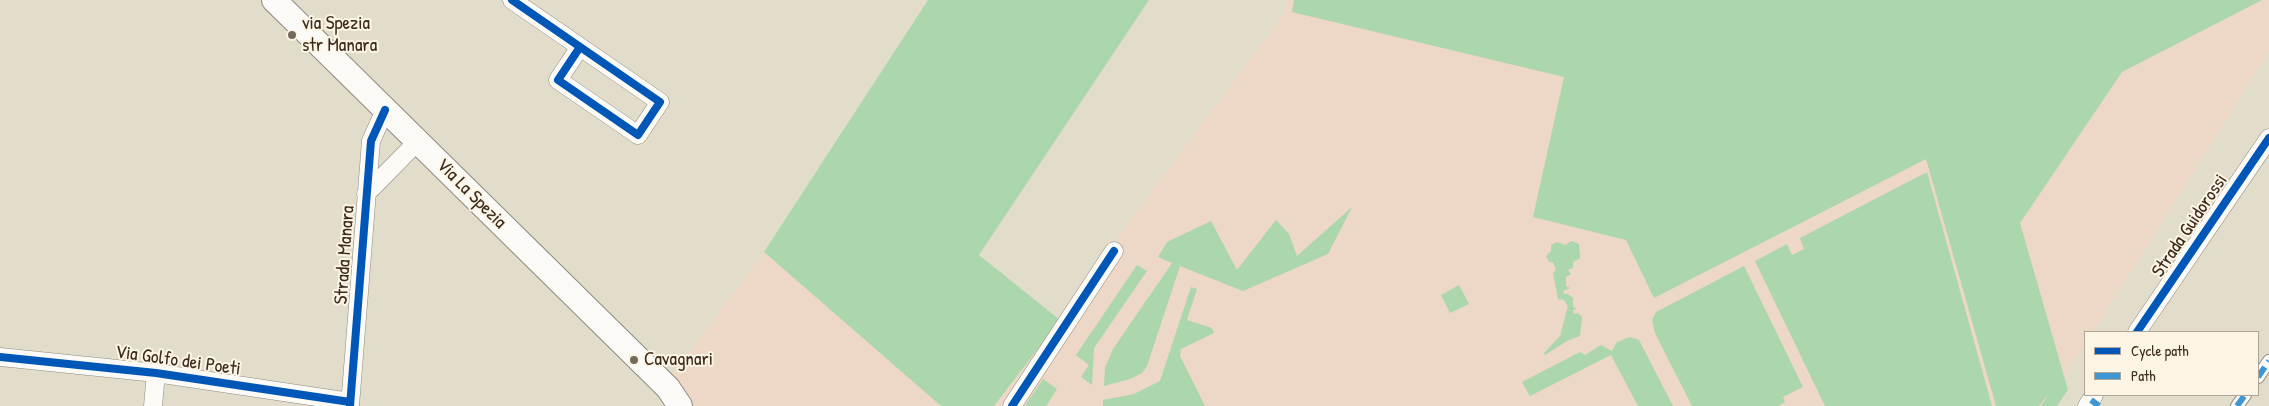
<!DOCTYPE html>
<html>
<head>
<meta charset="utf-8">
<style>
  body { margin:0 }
  #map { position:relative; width:2269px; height:406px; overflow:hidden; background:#e2ddcb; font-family:"Patrick Hand",sans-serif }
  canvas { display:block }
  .legend { position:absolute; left:2084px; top:331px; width:175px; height:65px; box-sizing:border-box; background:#fcf5e5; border:1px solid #afa495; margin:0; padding:6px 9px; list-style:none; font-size:15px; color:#3b2a1e }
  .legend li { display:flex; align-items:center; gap:10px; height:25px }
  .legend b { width:25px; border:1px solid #afa495 }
</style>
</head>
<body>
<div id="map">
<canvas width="2269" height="406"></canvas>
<ul class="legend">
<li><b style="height:6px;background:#0057b8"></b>Cycle path</li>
<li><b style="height:6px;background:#3e96d5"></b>Path</li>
</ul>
</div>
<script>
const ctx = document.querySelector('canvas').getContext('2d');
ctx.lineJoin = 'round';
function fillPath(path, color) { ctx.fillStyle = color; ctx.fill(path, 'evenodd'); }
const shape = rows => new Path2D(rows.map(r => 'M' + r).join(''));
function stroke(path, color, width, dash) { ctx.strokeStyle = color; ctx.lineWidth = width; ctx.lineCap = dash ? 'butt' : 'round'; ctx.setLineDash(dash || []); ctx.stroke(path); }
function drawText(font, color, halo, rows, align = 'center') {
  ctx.font = font + ' "Patrick Hand",sans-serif'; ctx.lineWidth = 4; ctx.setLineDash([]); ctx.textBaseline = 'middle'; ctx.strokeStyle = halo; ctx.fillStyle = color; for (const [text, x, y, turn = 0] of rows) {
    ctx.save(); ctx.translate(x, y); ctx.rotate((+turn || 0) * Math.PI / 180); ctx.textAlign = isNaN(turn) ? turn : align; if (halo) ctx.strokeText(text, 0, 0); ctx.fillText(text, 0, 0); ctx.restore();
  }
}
fillPath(shape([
  [1287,0,2269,0,2269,51,2093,332,2085,332,2085,344,2046,406,993,406,1284,13],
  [764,252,941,406,674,406,660,392]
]), '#edd7c7');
fillPath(shape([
  [928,0,1149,0,979,255,1060,320,994,406,941,406,764,252],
  [1294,0,2262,0,2122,72,2020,223,2068,390,2057,406,2041,406,2049,393,2039,406,1996,406,1926,159,1654,298,1626,240,1533,217,1564,77,1292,12],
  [1927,172,1992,406,1825,406,1755,261,1787,244,1792,255,1804,249,1800,238],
  [1352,207,1328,254,1243,291,1180,266,1147,366,1142,373,1130,379,1104,386,1105,368,1113,349,1172,263,1158,257,1167,242,1211,221,1237,270,1276,220,1289,234,1297,256],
  [1572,241,1579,244,1580,258,1573,262,1573,268,1568,270,1571,274,1566,277,1566,286,1570,288,1563,291,1564,294,1568,294,1573,298,1573,307,1577,309,1573,310,1574,314,1578,313,1582,317,1580,336,1567,341,1545,355,1544,353,1560,336,1568,306,1564,300,1558,299,1553,273,1556,270,1553,262,1549,262,1546,256,1551,251,1551,245,1557,242,1565,245],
  [1137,265,1147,271,1094,348,1092,385,1081,377,1089,365,1076,355],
  [1744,266,1803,387,1783,397,1785,402,1778,406,1692,406,1655,333,1652,320,1656,312],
  [1459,285,1469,304,1450,313,1441,295],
  [1191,287,1197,289,1187,320,1212,328,1214,333,1181,349,1180,356,1205,406,1103,406,1103,400,1134,394,1160,381],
  [1630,337,1639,340,1673,406,1638,406,1611,355,1530,396,1522,382,1580,352,1585,355,1601,345,1612,351,1617,342],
  [1043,379,1057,389,1046,406,1025,406]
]), '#acd6ab');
const pedestrian = shape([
  [2258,377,2269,361],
  [2237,406,2245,395]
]);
const minor = shape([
  [512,0,660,102,638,135,558,80,580,47],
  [366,194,417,142],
  [2137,332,2269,138],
  [0,357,156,373,350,402],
  [153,406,156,373],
  [350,406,371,141,385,110],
  [1012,406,1114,251],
  [2087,406,2094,395]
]);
const secondary = shape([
  [274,0,668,388,680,406]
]);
stroke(pedestrian, '#8f8a7f', 14);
stroke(minor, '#8f8a7f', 19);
stroke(secondary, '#8f8a7f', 26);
stroke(pedestrian, '#fbfaf7', 12);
stroke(minor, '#fbfaf7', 18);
stroke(secondary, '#fbfaf7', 24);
stroke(shape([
  [2258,377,2269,361],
  [2091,400,2099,406],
  [2237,406,2245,395]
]), '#3e96d5', 6, [12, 6]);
stroke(shape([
  [512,0,660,102,638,135,558,80,580,47],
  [2137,332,2269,138],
  [0,357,156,373,350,402],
  [350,406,371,141,385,110],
  [1012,406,1114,251]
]), '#0057b8', 8);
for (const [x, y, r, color] of [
  [292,35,5,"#75695b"],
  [634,360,5,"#75695b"]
]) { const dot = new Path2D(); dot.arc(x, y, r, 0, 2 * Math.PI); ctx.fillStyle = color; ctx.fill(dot); stroke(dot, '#fcf5e5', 2); }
drawText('19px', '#3b2a1e', '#fcf5e5', [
  ["via Spezia",302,24],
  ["str Manara",302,46],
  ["Cavagnari",644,360]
], 'left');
drawText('19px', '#3b2a1e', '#fcf5e5', [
  ["Via La Spezia",471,194,45],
  ["Strada Guidorossi",2190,226,-56],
  ["Strada Manara",345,255,-86],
  ["Via Golfo dei Poeti",178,361,8]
]);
</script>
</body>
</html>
